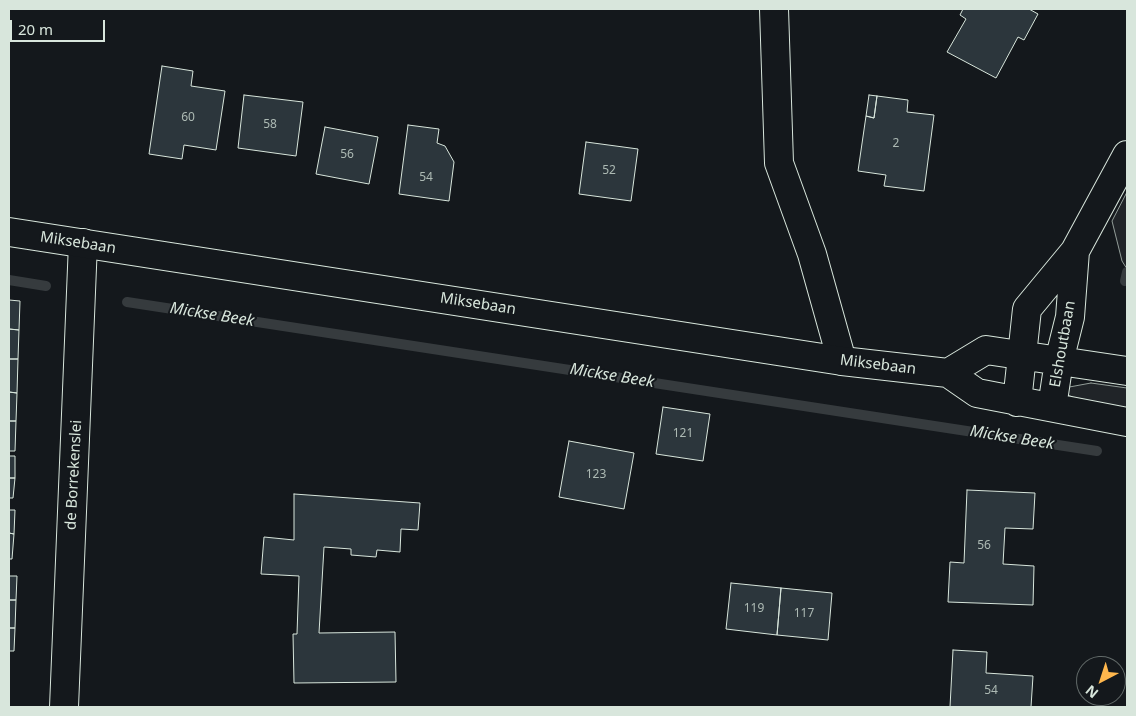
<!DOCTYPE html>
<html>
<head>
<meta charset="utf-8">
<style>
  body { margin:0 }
  #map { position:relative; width:1136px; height:716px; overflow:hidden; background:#14181c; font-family:"Noto Sans",sans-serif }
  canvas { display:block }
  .frame { position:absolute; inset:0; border:10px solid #d8e6dc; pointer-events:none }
  .north { position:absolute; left:1076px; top:656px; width:50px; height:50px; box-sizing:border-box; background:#14181c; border:1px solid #626a69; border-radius:50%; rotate:220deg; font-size:14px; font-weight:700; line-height:20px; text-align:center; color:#d8e6dc }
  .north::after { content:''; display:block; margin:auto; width:18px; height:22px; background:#ffb74d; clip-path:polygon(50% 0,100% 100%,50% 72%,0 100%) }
  .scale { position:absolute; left:10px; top:20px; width:95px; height:22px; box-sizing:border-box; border:2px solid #d8e6dc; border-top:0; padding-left:6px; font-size:15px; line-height:18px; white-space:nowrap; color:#d8e6dc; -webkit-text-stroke:4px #14181c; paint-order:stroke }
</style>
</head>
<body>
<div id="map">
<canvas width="1136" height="716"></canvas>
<div class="frame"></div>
<div class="north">N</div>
<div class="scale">20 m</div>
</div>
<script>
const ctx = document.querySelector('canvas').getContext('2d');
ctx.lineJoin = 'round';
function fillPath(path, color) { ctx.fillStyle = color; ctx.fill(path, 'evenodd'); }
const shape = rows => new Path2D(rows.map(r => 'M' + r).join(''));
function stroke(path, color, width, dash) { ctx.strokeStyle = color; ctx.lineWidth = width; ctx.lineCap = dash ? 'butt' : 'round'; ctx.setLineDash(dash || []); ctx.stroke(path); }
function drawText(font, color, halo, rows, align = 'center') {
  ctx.font = font + ' "Noto Sans",sans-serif'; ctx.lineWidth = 4; ctx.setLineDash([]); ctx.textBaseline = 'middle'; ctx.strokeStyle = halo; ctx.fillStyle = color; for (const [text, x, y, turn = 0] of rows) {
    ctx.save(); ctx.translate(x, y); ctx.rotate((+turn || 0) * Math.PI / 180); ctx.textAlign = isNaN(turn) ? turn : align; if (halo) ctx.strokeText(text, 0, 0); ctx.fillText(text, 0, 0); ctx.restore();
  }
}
const green = shape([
  [1127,192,1127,269,1122,261,1112,221,1127,192],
  [1091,383,1127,388,1127,412,1096,407,1063,393,1064,388,1091,383]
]);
fillPath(green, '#202428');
stroke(green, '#939e99', 1);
stroke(shape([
  [9,280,46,286],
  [1125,281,1127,272],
  [127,302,1097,451]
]), '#363b3e', 10);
const building = shape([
  [963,9,1029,9,1038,14,1024,40,1018,37,996,78,947,52,966,19,960,15,963,9],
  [162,66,193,71,191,86,225,91,216,150,184,145,182,159,149,154,162,66],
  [244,95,303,102,296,156,238,148,244,95],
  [869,95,877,96,874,118,866,116,869,95],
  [877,96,908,100,907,112,934,115,924,191,884,186,886,175,858,171,866,116,874,118,877,96],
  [408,125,439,129,437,143,445,146,454,162,449,201,399,194,408,125],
  [325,127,378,137,369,184,316,174,325,127],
  [586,142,638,149,631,201,579,194,586,142],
  [9,300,20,301,19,330,9,329,9,300],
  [9,329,19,330,18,359,9,359,9,329],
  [9,359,18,359,17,393,9,392,9,359],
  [9,392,17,393,16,421,9,421,9,392],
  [663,407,710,414,703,461,656,454,663,407],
  [9,421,16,421,15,451,9,451,9,421],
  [569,441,634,453,624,509,559,497,569,441],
  [9,456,15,456,15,478,9,478,9,456],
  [9,478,15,478,13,498,9,498,9,478],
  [967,490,1035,493,1033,529,1005,528,1003,564,1034,566,1033,605,948,602,950,562,964,563,967,490],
  [294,494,420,503,418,530,401,529,400,552,377,550,376,557,351,555,351,549,324,547,319,633,395,632,396,682,294,683,293,634,297,634,299,576,261,574,264,537,294,540,294,494],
  [9,510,15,510,14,534,9,533,9,510],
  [9,533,14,534,12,559,9,559,9,533],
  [9,576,17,576,16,600,9,600,9,576],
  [731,583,781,588,777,635,726,629,731,583],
  [781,588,832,593,828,640,777,635,781,588],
  [9,600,16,600,15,628,9,628,9,600],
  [9,628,15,628,14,651,9,651,9,628],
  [953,650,987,652,986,673,1033,676,1031,707,950,707,953,650]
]);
fillPath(building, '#2c363c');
stroke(building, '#d8e6dc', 1);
const street = shape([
  [774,9,779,163,812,254,842,361],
  [64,707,83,243]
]);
const secondary = shape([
  [9,232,842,361,948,373,977,393,1127,422],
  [948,373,986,350,1127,371],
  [1017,402,1027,309,1075,251,1127,155],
  [1052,407,1059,361,1070,317,1075,251]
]);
stroke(street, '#d8e6dc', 30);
stroke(secondary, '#d8e6dc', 30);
stroke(street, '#14181c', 28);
stroke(secondary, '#14181c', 28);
drawText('12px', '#adbab4', null, [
  ["60",188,118],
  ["58",270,125],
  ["2",896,144],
  ["56",347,155],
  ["52",609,171],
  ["54",426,178],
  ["121",683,434],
  ["123",596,475],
  ["56",984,546],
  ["119",754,609],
  ["117",804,614],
  ["54",991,691]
]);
drawText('15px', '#d8e6dc', '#14181c', [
  ["Miksebaan",78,243,9],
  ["Miksebaan",478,304,9],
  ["Elshoutbaan",1063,344,-80],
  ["Miksebaan",878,365,7],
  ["de Borrekenslei",74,475,-87]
]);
drawText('italic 16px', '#d8e6dc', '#14181c', [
  ["Mickse Beek",212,315,9],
  ["Mickse Beek",612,376,9],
  ["Mickse Beek",1012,438,9]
]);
</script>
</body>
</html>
